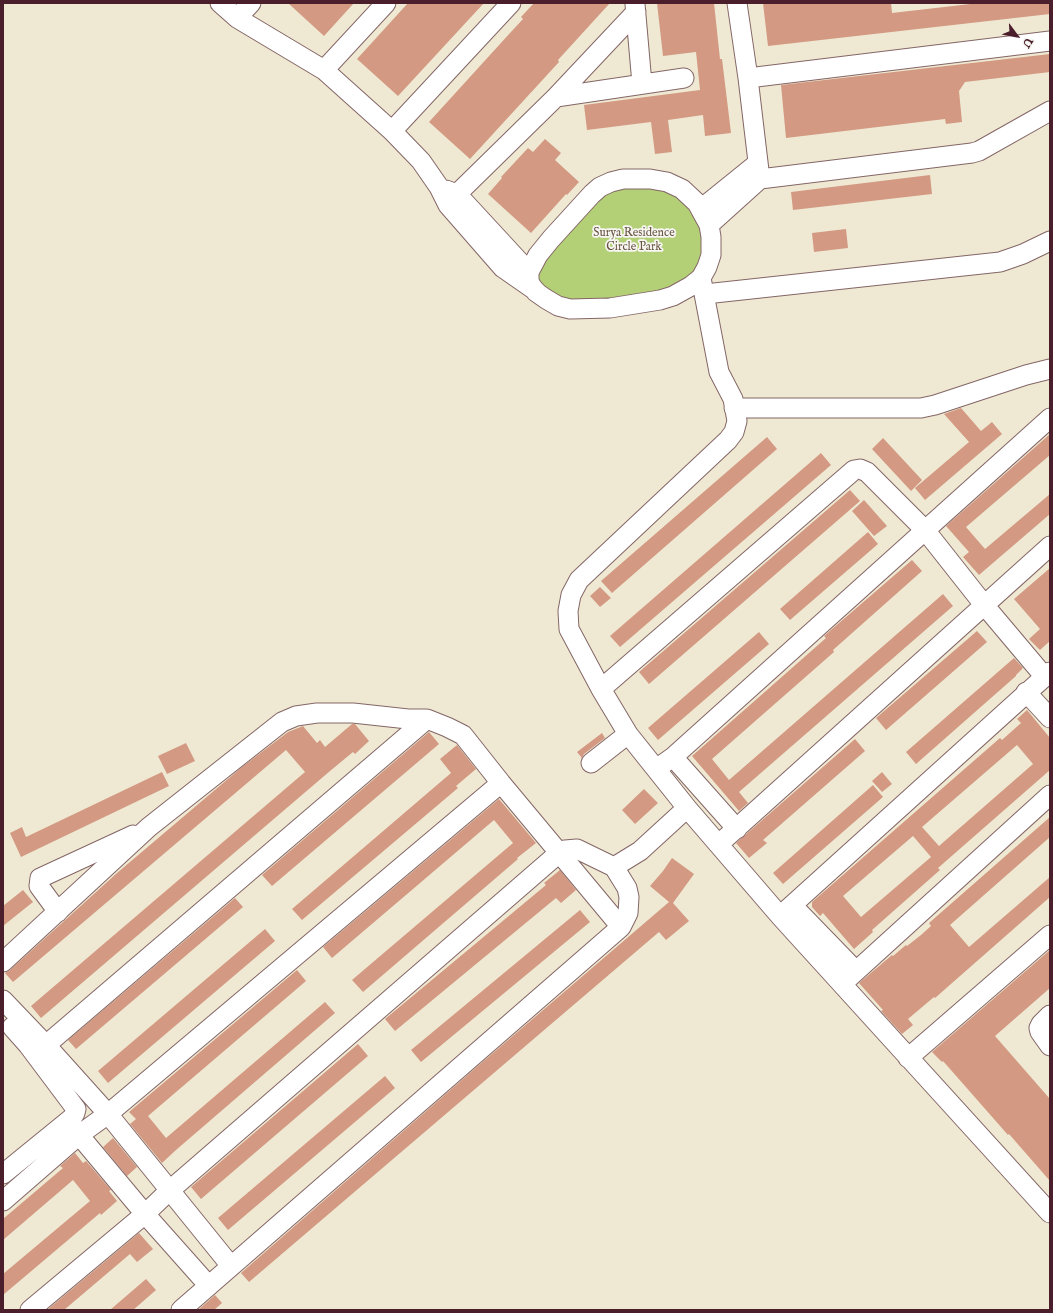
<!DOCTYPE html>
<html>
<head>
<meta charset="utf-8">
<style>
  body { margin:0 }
  #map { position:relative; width:1053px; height:1313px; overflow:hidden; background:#efe9d3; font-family:"IM FELL English",serif }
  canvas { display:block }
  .frame { position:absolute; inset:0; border:4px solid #4a1f2b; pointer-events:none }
  .north { position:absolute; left:997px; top:16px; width:40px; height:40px; -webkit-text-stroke:3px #f6f6f2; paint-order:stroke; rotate:122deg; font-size:11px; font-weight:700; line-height:16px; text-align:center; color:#4a1f2b }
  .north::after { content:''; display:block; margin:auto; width:14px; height:18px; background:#4a1f2b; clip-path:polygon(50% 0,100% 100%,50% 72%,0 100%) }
</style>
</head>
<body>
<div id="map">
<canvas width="1053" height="1313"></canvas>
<div class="frame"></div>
<div class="north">U</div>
</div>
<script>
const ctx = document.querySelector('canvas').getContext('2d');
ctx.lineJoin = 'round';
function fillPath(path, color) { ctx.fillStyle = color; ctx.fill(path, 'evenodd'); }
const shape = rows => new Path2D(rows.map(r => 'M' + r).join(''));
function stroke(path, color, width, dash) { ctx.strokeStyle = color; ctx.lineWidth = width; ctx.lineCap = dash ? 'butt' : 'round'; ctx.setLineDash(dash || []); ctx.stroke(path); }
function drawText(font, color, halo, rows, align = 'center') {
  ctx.font = font + ' "IM FELL English",serif'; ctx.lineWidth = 3.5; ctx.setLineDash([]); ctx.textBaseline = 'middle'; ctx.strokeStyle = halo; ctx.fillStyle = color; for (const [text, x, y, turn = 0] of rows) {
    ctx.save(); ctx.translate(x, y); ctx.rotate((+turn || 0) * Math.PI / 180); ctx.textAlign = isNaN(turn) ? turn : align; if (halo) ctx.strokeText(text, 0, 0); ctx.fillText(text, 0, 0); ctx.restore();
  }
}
fillPath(shape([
  [600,187,682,189,711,237,691,286,589,309,536,292,538,255]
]), '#b4d077');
fillPath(shape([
  [288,3,354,3,324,36],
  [408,3,484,3,398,96,357,59],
  [534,3,610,3,558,60,559,62,470,159,429,122,510,33,523,19,521,17],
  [657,3,714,3,720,59,722,59,731,133,705,136,703,115,668,120,672,152,655,154,651,122,587,130,584,105,700,90,696,52,663,56],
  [763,3,891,3,892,13,979,3,1050,3,1050,14,768,46],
  [1050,54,1050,72,965,82,959,91,962,122,946,124,945,119,786,138,781,85],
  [545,139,561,153,555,160,579,182,567,195,566,194,531,233,488,194,502,178,501,177,528,148,533,152],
  [930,175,932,194,793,210,791,192],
  [846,229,848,248,814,252,812,233],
  [961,408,981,431,992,422,1002,434,925,500,915,488,969,442,944,414],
  [1050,434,1050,455,966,527,985,549,1050,494,1050,514,979,575,963,557,969,552,946,526],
  [767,437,777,449,612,593,601,581],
  [883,438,922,480,911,491,872,449],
  [821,453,831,465,620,647,610,636],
  [850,490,860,501,649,684,639,672],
  [864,500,887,526,874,536,852,511],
  [868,532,878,544,790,620,780,609],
  [912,560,922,571,833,650,834,652,712,759,729,780,943,594,953,606,739,792,748,803,739,811,692,756,826,638,824,636],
  [1050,568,1050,641,1040,650,1029,639,1040,629,1014,599],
  [600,587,611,598,600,607,590,596],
  [977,631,987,642,886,730,876,718],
  [759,632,769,644,658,740,648,728],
  [1014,658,1023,668,1016,675,1016,676,916,764,906,752],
  [1027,710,1050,738,1050,770,938,868,940,870,872,930,873,932,854,949,823,913,820,916,812,907,812,902,1000,738,1002,740,1021,723,1017,719],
  [1017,745,1033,764,939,846,922,827],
  [913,836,931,857,861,917,843,896],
  [352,724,355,724,369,741,355,754,353,752,330,771,41,1018,31,1006,305,772,286,750,13,982,5,973,10,970,117,873,242,767,288,732,303,726,317,743,320,740,325,747],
  [429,732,439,744,272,886,262,875],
  [602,733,605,738,584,754,582,758,577,752],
  [855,739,865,751,763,840,767,843,749,858,736,843],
  [186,743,195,761,167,774,158,756],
  [457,745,476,769,456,786,458,788,302,920,292,909,451,773,440,759],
  [162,772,169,786,21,857,10,833,22,827,26,837],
  [882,772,892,784,882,792,872,781],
  [873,785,883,797,783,884,773,873],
  [644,789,658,803,635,824,622,810],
  [499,799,536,843,517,858,518,859,363,992,352,980,513,843,494,820,332,958,323,947],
  [1050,817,1050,837,950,925,969,947,1050,877,1050,897,935,998,934,997,908,1019,913,1025,902,1034,881,1011,883,1010,859,983,892,955,893,956,906,945,907,946,921,935,931,926,929,923],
  [672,858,694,874,673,903,689,921,666,940,659,932,249,1282,241,1273,479,1065,669,902,650,886,663,871],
  [560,870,576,890,561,903,556,898,395,1031,385,1019,546,885,544,883],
  [23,890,33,902,3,926,3,906],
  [235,898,243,907,76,1049,68,1040],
  [580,910,590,922,421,1062,411,1050],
  [265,929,275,941,108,1083,98,1071],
  [1050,950,1050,988,995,1036,1050,1099,1050,1181,1009,1134,1008,1135,943,1061,942,1062,932,1052],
  [297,970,306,981,148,1116,166,1138,325,1002,335,1013,176,1150,162,1163,130,1124,136,1119,129,1112],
  [358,1044,368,1056,201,1199,191,1187],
  [385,1076,395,1088,228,1230,218,1218],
  [113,1138,137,1167,127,1176,103,1147],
  [75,1153,83,1163,86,1161,111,1190,109,1191,117,1201,101,1215,100,1213,3,1295,3,1274,90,1201,73,1180,3,1240,3,1219,63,1168,60,1166],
  [139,1233,153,1249,137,1262,130,1254,64,1310,47,1310],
  [146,1279,156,1290,140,1304,133,1310,110,1310],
  [215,1295,222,1303,214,1310,198,1310]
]), '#d39982');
const minor = shape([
  [220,3,237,18,324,70,392,131,421,161,439,187,448,205,503,268,536,291],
  [737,3,748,78,760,179],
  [635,4,642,84],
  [237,18,251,3],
  [324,70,386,3],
  [748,78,1050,41],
  [556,97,684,78],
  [392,131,511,3],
  [623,179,650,179,667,182,682,189,697,203,709,225,711,237,711,255,707,267,701,278,691,286,673,296,660,300,610,308,570,309,558,306,546,299,536,292,530,284,529,279,529,272,538,255,551,239,592,194,600,187,611,182,623,179],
  [446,190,457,194,529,272],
  [448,205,457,194,556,97,636,12],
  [701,209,758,163],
  [709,225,760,179,972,153,979,151,1050,111],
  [701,278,719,372,733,399,737,421,734,432,728,440,579,580,571,595,568,611,569,629,601,689,628,734,687,808,780,916,1050,1213],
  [705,294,1000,262,1023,254,1050,241],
  [734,408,921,408,935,405,1026,375,1050,369],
  [601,689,854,470,860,469,867,472,925,530,985,606,1044,676],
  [1026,692,1050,718],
  [673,757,737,829],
  [591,763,628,734],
  [656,769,673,757,1050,418],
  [719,844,1050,546],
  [614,867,640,851,687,808],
  [793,906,856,971],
  [58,912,39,886,40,878,133,835],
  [780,916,1050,672],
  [3,962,149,827,282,722,296,716,317,713,353,713,408,719,427,719],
  [842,984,1050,795],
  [3,1000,46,1045,108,1114,231,1266],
  [1050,1015,1041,1024,1039,1028,1040,1032,1050,1046],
  [46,1045,427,719,447,727,463,735,501,783,621,927,181,1310],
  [908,1058,1050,935],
  [79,1135,145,1214,209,1286],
  [3,1174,72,1118,75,1113,76,1109,28,1045,12,1027],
  [3,1201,79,1135,108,1114,501,783],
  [30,1310,145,1214,169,1191,559,853,565,850,577,849,614,867,627,888,629,897,628,913,621,927]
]);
stroke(minor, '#846666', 21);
stroke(minor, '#fff', 19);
drawText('12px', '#6a5442', '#f6f6f2', [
  ["Surya Residence",634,234],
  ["Circle Park",634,248]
]);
</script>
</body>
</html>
